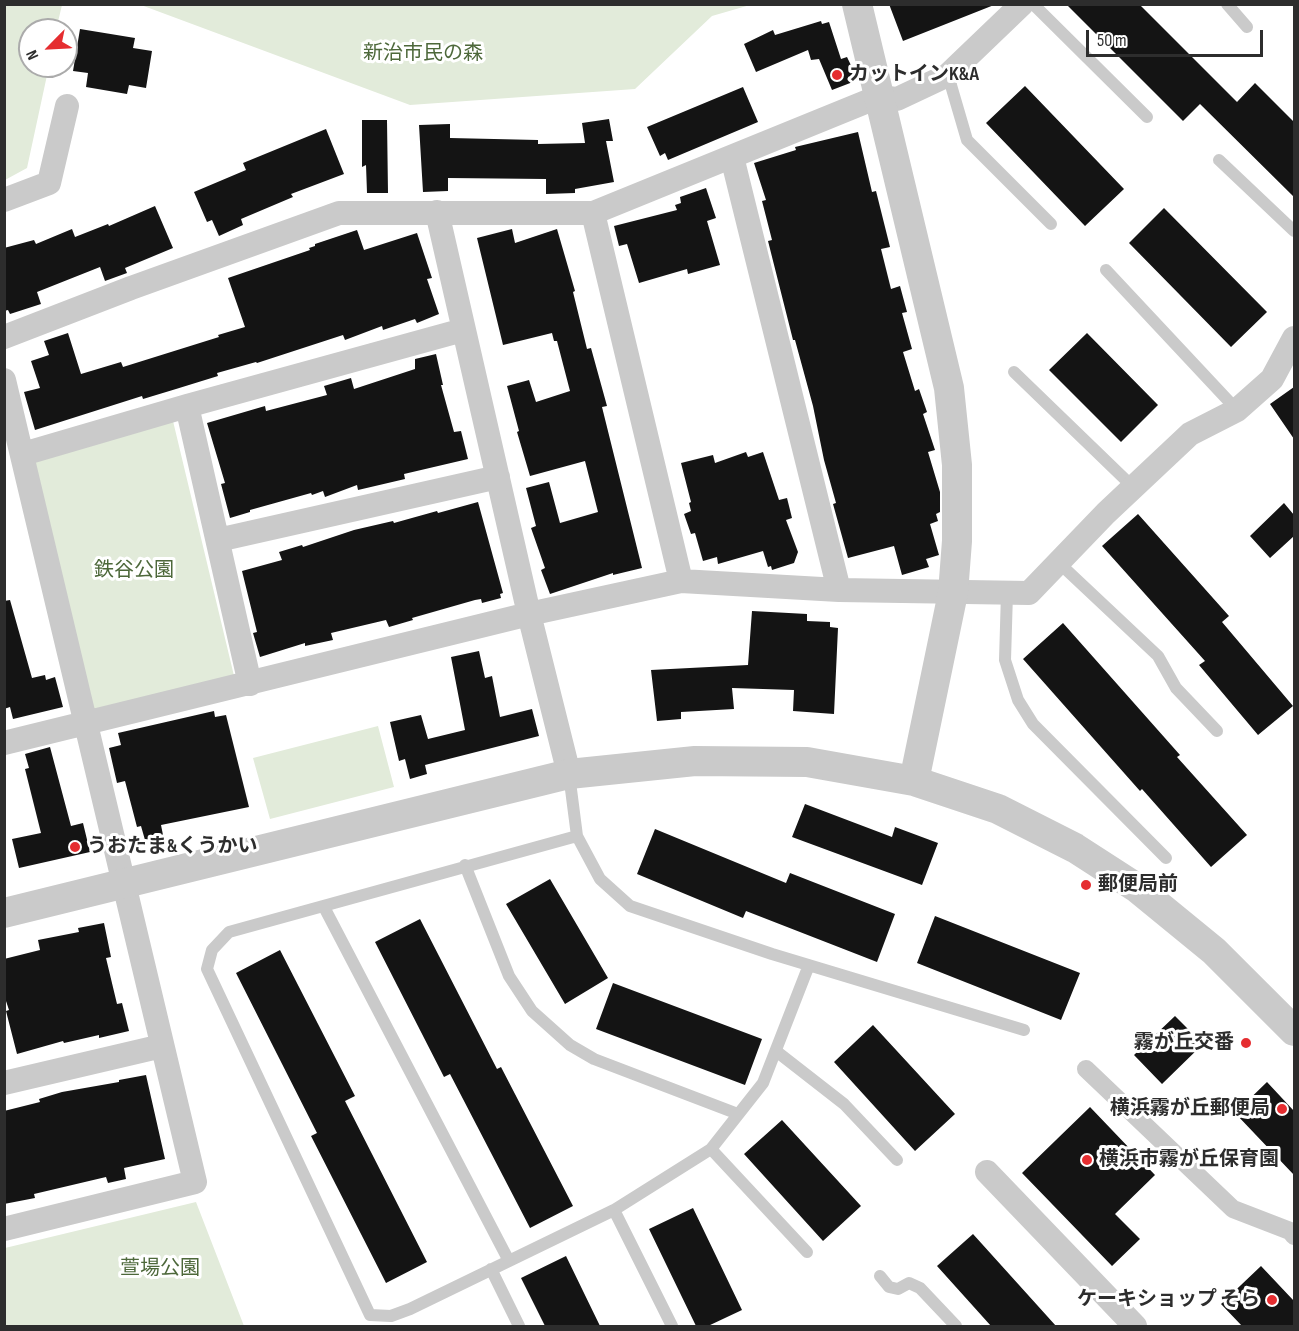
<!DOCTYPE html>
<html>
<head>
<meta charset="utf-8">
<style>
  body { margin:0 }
  #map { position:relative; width:1299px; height:1331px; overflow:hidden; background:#fff; font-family:"Sofia Sans Condensed",sans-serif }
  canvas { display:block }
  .frame { position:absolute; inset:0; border:6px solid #2d2d2d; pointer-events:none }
  .north { position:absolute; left:18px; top:18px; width:60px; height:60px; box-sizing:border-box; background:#fff; border:2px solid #ababab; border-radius:50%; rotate:246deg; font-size:16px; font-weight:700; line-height:24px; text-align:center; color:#2d2d2d }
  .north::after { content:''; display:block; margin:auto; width:21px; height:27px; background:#e52d30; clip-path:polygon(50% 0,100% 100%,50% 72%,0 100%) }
  .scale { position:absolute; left:1086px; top:30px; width:177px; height:27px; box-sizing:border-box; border:3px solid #2d2d2d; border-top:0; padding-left:8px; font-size:18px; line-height:21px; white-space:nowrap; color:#2d2d2d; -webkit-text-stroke:4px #fff; paint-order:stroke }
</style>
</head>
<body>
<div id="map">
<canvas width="1299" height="1331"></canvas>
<div class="frame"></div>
<div class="north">N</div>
<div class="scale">50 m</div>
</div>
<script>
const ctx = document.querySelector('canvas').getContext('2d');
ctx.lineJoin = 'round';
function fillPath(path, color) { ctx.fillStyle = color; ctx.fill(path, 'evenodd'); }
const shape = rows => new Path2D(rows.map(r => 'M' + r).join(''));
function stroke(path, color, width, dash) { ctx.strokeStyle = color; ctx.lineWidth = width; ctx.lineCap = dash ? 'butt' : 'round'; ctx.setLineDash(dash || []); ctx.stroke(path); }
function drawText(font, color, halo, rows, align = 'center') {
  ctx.font = font + ' "Sofia Sans Condensed","Noto Sans JP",sans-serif'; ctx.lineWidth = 6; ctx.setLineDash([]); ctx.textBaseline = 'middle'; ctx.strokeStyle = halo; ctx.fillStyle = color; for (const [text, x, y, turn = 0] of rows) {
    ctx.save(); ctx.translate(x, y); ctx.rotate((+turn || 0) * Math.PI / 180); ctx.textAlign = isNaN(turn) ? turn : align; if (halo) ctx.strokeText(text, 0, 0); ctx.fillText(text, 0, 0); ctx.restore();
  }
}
fillPath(shape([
  [5,4,62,5,56,30,30,30,30,66,49,66,27,168,5,180],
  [141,5,141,4,750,5,712,16,635,89,410,105],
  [173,421,235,680,94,713,34,462],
  [378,726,394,787,270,819,253,758],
  [196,1202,244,1326,5,1326,5,1248]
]), '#e2ebda');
fillPath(shape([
  [889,4,993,4,994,5,903,41],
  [1066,4,1139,4,1237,102,1255,83,1294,122,1294,197,1200,104,1183,121],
  [821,21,822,24,829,22,841,59,847,57,858,80,832,90,819,59,811,60,808,50,756,72,744,44,773,30,775,35],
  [80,29,135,38,133,48,152,51,146,88,129,85,127,94,86,87,88,73,73,71],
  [1025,86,1124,189,1085,226,986,123],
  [743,87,758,122,668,160,665,153,660,156,647,127],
  [609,119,613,141,606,141,614,182,575,189,575,193,546,194,546,179,448,178,448,191,423,192,419,125,450,124,450,138,538,140,538,144,585,143,582,123],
  [362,120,387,120,388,193,367,193,366,165,362,167],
  [326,129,344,174,291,194,293,197,241,219,243,225,219,236,212,220,207,222,194,192,246,170,243,163],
  [858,132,872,192,876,191,890,247,881,249,891,289,900,286,907,312,902,313,912,349,903,352,915,391,919,389,927,412,923,414,935,450,928,452,940,492,940,512,936,514,938,521,930,524,939,555,926,559,929,567,902,575,894,546,848,558,833,504,836,503,824,460,813,406,795,340,793,340,768,241,772,240,762,201,766,200,754,163,796,150,795,147],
  [706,188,716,218,707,221,720,265,688,274,687,269,639,283,627,244,619,246,614,226,677,210,675,205,681,203,680,197],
  [155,206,173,248,125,268,127,273,105,281,100,267,37,292,41,304,10,314,8,310,4,311,4,248,34,240,36,244,72,229,75,237,108,224,109,226],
  [1164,208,1267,312,1231,347,1129,243],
  [512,229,515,243,557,229,575,291,573,292,587,349,591,348,607,406,602,407,642,568,613,575,613,573,550,594,541,570,545,568,531,528,536,526,526,488,549,482,560,523,598,512,585,461,530,476,517,432,519,431,507,386,529,380,536,402,570,391,557,341,554,341,552,333,503,345,477,238],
  [357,230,364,250,417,233,432,278,427,279,439,314,417,323,415,319,383,330,382,326,345,340,343,335,257,363,256,362,217,373,218,376,176,389,143,399,142,396,35,430,24,392,40,388,31,361,49,355,44,341,68,333,81,374,121,362,123,367,219,337,218,335,245,327,228,278,310,250,309,248,315,246,315,244],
  [1087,333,1158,405,1121,442,1049,370],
  [436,354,443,385,441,385,454,432,461,431,468,459,404,474,405,479,358,490,357,485,325,497,323,491,312,495,311,493,250,510,250,512,230,518,221,484,225,483,207,423,265,406,266,411,327,395,324,386,351,378,354,389,415,369,415,359],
  [1294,387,1294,439,1270,404],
  [746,452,748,457,763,452,779,500,787,498,792,518,786,520,798,552,794,563,772,570,771,566,768,567,763,551,718,564,717,557,703,561,695,533,691,534,684,514,691,511,689,503,691,502,681,463,713,455,715,463],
  [478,502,503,593,500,594,501,598,482,603,481,599,475,600,412,618,413,620,389,627,386,620,331,633,333,640,305,646,305,643,260,657,253,633,257,632,242,571,282,560,279,552,302,545,303,547,354,530,393,521,394,523,437,511,438,513],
  [1284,503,1294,515,1294,536,1270,558,1250,536],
  [1138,514,1229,616,1222,622,1293,706,1258,735,1199,665,1205,661,1102,546],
  [10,600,32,678,45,675,46,680,55,677,63,707,13,719,10,707,4,709,4,601],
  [752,611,807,614,807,621,830,622,830,627,838,628,834,714,793,711,794,690,732,688,734,709,681,712,681,719,657,721,651,670,748,665],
  [1063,623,1180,755,1177,757,1247,835,1211,867,1142,789,1140,791,1023,659],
  [479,651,485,678,492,676,500,717,532,709,539,736,425,765,427,774,410,779,405,759,399,761,390,722,421,715,428,739,465,730,451,657],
  [214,711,215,717,226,715,249,807,161,825,163,835,145,840,141,826,137,827,125,781,117,783,109,748,121,745,118,733],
  [50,747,71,826,83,823,90,852,19,868,12,839,41,833,25,769,29,768,25,754],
  [805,804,892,837,895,827,938,843,922,885,792,837],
  [655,829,786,883,790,873,895,914,877,962,746,911,743,918,637,874],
  [550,879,608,978,565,1004,506,904],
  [935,916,1080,973,1061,1020,917,963],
  [420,919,497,1069,501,1067,573,1206,530,1228,450,1074,444,1077,375,942],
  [104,923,111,957,106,958,117,1004,122,1003,129,1031,99,1038,99,1035,64,1043,63,1041,17,1054,6,1011,9,1010,4,995,4,959,40,950,38,940,79,932,78,928],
  [280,950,355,1096,345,1101,427,1262,386,1283,311,1136,317,1133,236,973],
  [613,983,762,1039,745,1085,596,1029],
  [1175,1016,1203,1044,1162,1084,1134,1055],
  [873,1025,955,1114,915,1151,834,1062],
  [146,1075,165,1159,124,1168,126,1179,108,1183,106,1177,34,1194,35,1198,4,1204,4,1111,40,1102,39,1099,62,1092,119,1082,119,1080],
  [1267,1082,1294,1111,1294,1175,1235,1113],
  [1090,1107,1155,1175,1115,1214,1140,1239,1112,1266,1022,1173],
  [782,1120,861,1206,823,1241,744,1154],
  [693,1208,742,1310,708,1326,696,1326,649,1229],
  [973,1234,1056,1326,991,1326,937,1266],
  [566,1256,600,1326,545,1326,521,1278],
  [1261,1266,1294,1301,1294,1326,1242,1326,1221,1304]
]), '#141414');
stroke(shape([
  [1033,4,1147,117],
  [1227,4,1247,27],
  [948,75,967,140,1051,224],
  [1219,160,1294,231],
  [1106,270,1237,410],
  [1014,372,1133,487],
  [1058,562,1158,656,1176,688,1217,731],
  [1007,593,1005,660,1018,700,1033,724,1166,858],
  [569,774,577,836,600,879,630,906,772,954,1024,1030],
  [577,836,229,932,212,950,207,969,370,1315,391,1316,410,1309,614,1210,711,1149,763,1083,809,965],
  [465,865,509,976,532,1011,570,1045,594,1059,738,1114],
  [324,907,509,1261],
  [776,1051,844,1104,897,1160],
  [711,1149,807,1252],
  [614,1210,672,1326],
  [491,1269,519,1326],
  [880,1276,889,1287,898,1289,909,1283,920,1288,956,1326]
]), '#cacaca', 12);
stroke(shape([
  [1086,1069,1233,1209,1290,1231,1294,1236]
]), '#cacaca', 18);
stroke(shape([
  [732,157,839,590],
  [4,200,49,183,67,106],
  [437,212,529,614,569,774],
  [593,213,681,581],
  [4,337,131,288,339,213,593,213,878,97,897,99,948,75,1022,4],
  [4,380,195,1182,4,1229],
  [187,406,250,684],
  [23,454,187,406,463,330],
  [218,540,498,477],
  [4,743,529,614,681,581,839,590,1029,593,1106,513,1190,434,1237,410,1272,379,1294,338],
  [4,1083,162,1046],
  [987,1172,1135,1326]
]), '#cacaca', 24);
stroke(shape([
  [857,4,949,388,957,465,957,541,953,593,914,781],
  [4,913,569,774,695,761,807,762,914,781,998,809,1075,848,1137,888,1214,951,1294,1031]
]), '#cacaca', 30);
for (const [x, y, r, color] of [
  [837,75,6,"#e52d30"],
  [75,847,6,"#e52d30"],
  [1086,885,6,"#e52d30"],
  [1246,1043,6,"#e52d30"],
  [1282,1109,6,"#e52d30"],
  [1087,1160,6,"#e52d30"],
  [1272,1300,6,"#e52d30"]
]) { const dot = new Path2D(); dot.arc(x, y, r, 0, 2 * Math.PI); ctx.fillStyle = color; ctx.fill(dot); stroke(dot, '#fff', 2); }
drawText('20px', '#4d683a', '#fff', [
  ["新治市民の森",423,54],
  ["鉄谷公園",134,571],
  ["萱場公園",160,1269]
]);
drawText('bold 20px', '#2d2d2d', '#fff', [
  ["カットインK&A",849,75],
  ["うおたま&くうかい",87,847],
  ["郵便局前",1098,885],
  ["霧が丘交番",1234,1043,"right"],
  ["横浜霧が丘郵便局",1270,1109,"right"],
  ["横浜市霧が丘保育園",1099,1160],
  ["ケーキショップ そら",1260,1300,"right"]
], 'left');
</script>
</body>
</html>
